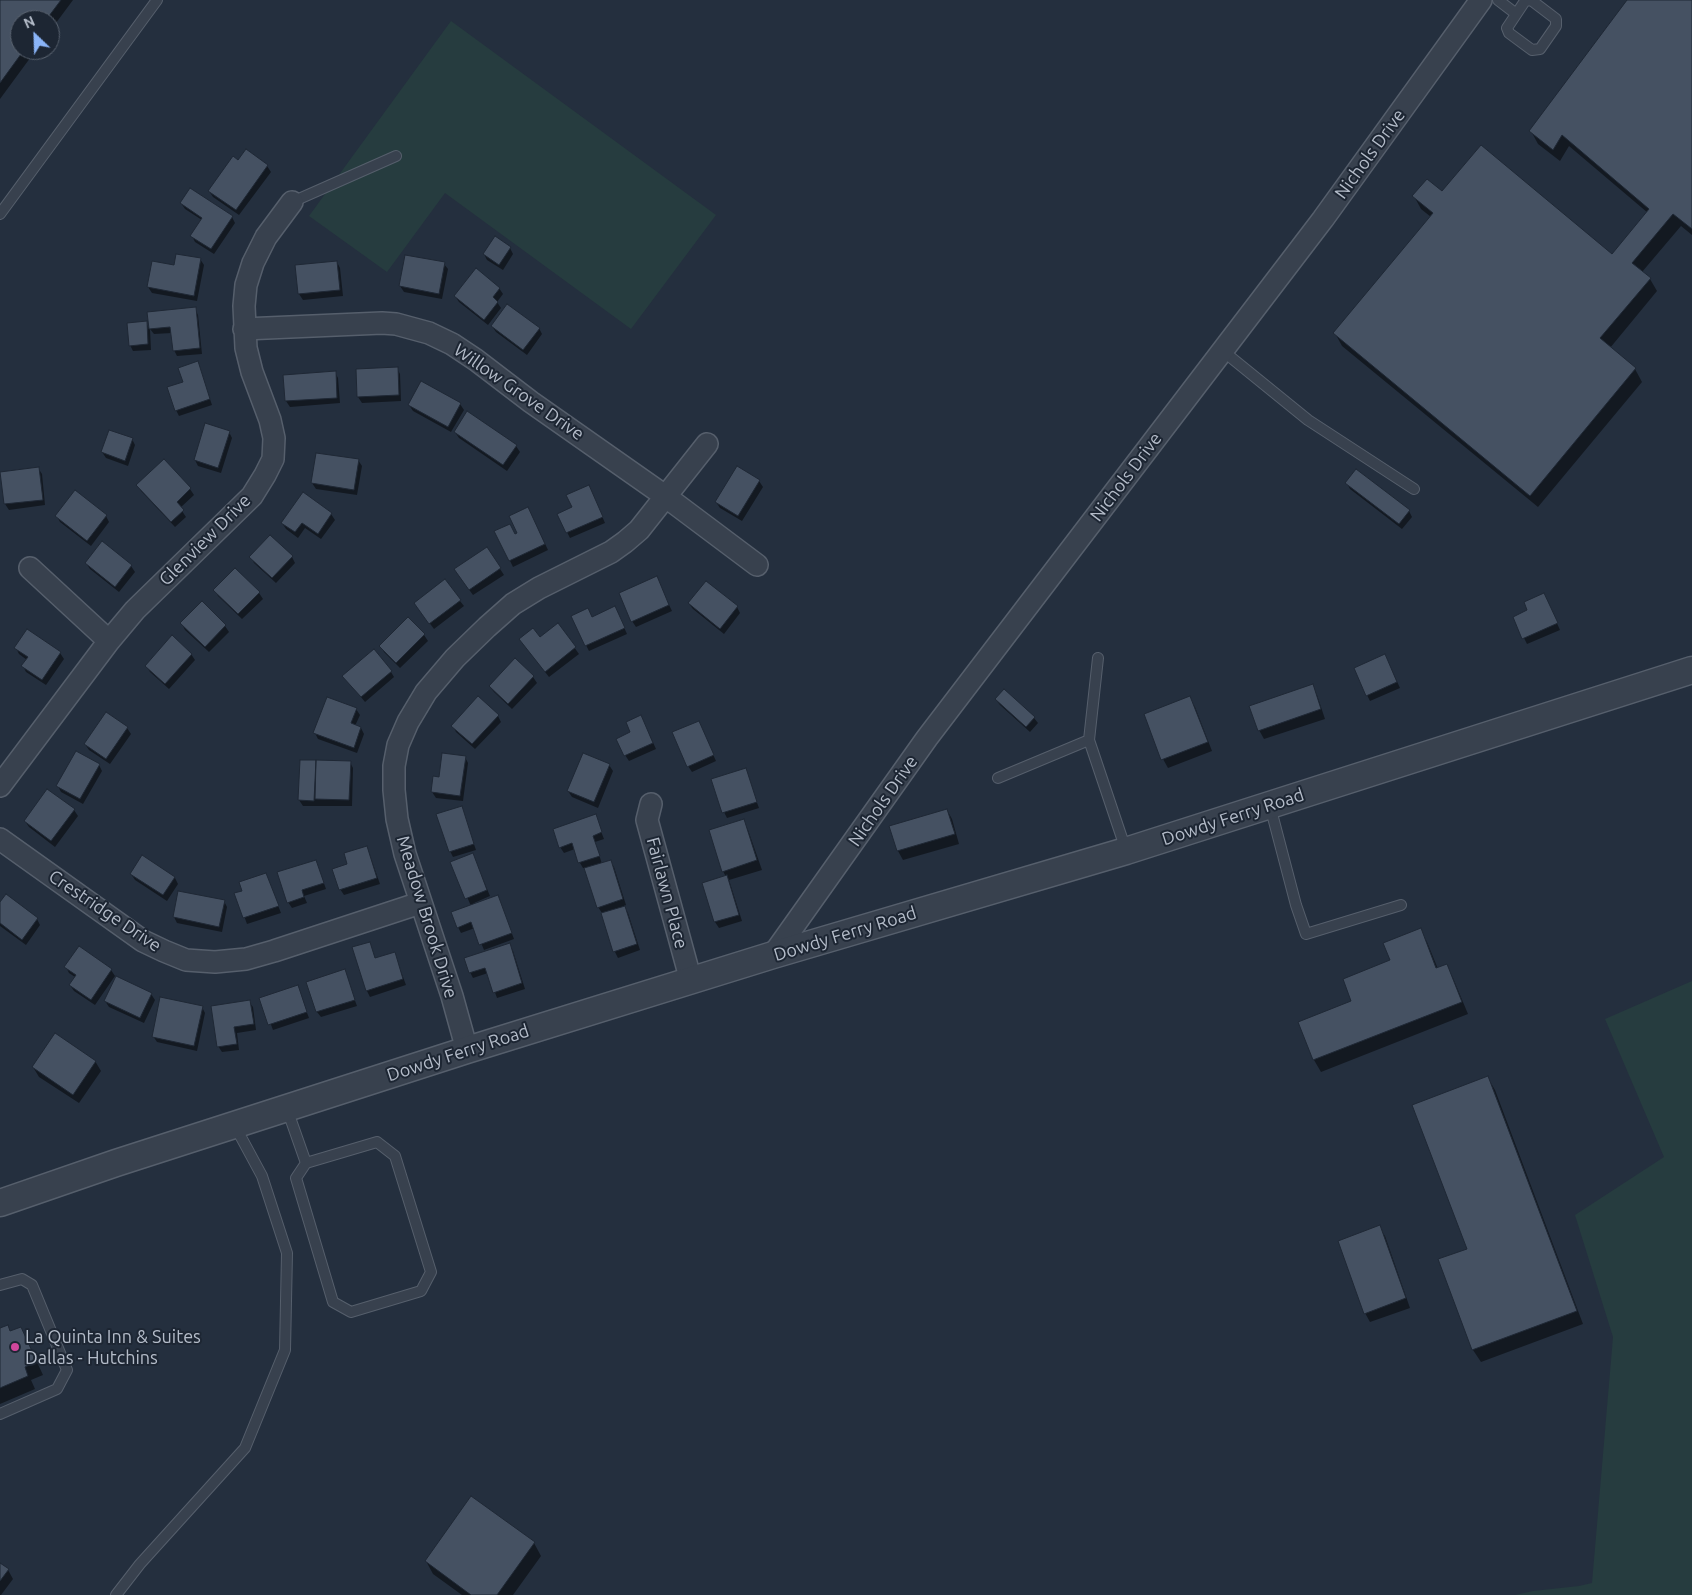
<!DOCTYPE html>
<html>
<head>
<meta charset="utf-8">
<style>
  body { margin:0 }
  #map { position:relative; width:1692px; height:1595px; overflow:hidden; background:#242f3e; font-family:Ubuntu,sans-serif }
  canvas { display:block }
  .north { position:absolute; left:10px; top:10px; width:50px; height:50px; box-sizing:border-box; background:#1d2633; border:1px solid #59626f; border-radius:50%; rotate:336deg; font-size:14px; font-weight:700; line-height:20px; text-align:center; color:#b4bcc9 }
  .north::after { content:''; display:block; margin:auto; width:18px; height:22px; background:#8ab4f8; clip-path:polygon(50% 0,100% 100%,50% 72%,0 100%) }
</style>
</head>
<body>
<div id="map">
<canvas width="1692" height="1595"></canvas>
<div class="north">N</div>
</div>
<script>
const ctx = document.querySelector('canvas').getContext('2d');
ctx.lineJoin = 'round';
function fillPath(path, color) { ctx.fillStyle = color; ctx.fill(path, 'evenodd'); }
const shape = rows => new Path2D(rows.map(r => 'M' + r).join(''));
function stroke(path, color, width, dash) { ctx.strokeStyle = color; ctx.lineWidth = width; ctx.lineCap = dash ? 'butt' : 'round'; ctx.setLineDash(dash || []); ctx.stroke(path); }
function drawText(font, color, halo, rows, align = 'center') {
  ctx.font = font + ' Ubuntu,sans-serif'; ctx.lineWidth = 4; ctx.setLineDash([]); ctx.textBaseline = 'middle'; ctx.strokeStyle = halo; ctx.fillStyle = color; for (const [text, x, y, turn = 0] of rows) {
    ctx.save(); ctx.translate(x, y); ctx.rotate((+turn || 0) * Math.PI / 180); ctx.textAlign = isNaN(turn) ? turn : align; if (halo) ctx.strokeText(text, 0, 0); ctx.fillText(text, 0, 0); ctx.restore();
  }
}
fillPath(shape([
  [451,21,716,215,631,329,445,193,387,272,309,216],
  [1692,981,1692,1595,1515,1595,1533,1591,1579,1586,1592,1583,1613,1337,1575,1215,1664,1157,1605,1019]
]), '#263c3f');
fillPath(shape([
  [0,0,73,0,50,31,50,20,20,20,20,50,36,50,0,99],
  [1629,0,1692,0,1692,235,1681,226,1642,272,1650,279,1657,291,1610,348,1635,369,1642,382,1538,507,1342,346,1335,333,1431,217,1421,209,1414,196,1442,193,1612,255,1648,213,1569,146,1560,161,1538,144,1531,131],
  [238,162,267,166,271,172,239,215,213,197,209,191],
  [181,203,232,217,235,223,214,254,195,242,192,236,202,220,185,209],
  [510,248,513,254,503,270,487,260,484,254],
  [200,259,204,265,197,301,152,293,148,287,175,266],
  [337,262,340,268,343,296,303,300,299,294],
  [444,264,448,269,442,299,404,292,400,286],
  [499,288,503,294,497,302,501,308,488,325,459,302,455,296],
  [195,309,198,315,202,354,177,356,174,350,172,333,154,334,150,329],
  [146,323,150,329,151,350,133,351,130,345],
  [492,326,539,328,542,334,527,355,496,332],
  [397,368,400,374,401,401,362,403,358,397],
  [200,369,212,405,179,416,176,410,184,383],
  [335,372,338,378,340,403,290,407,286,401,285,376],
  [460,404,464,410,451,432,413,411,409,405],
  [229,432,232,438,221,473,198,466,195,460],
  [455,432,516,446,520,452,507,471,459,438],
  [132,439,135,445,128,466,106,458,102,452],
  [358,460,362,466,357,495,316,489,312,483],
  [164,461,190,489,194,495,180,508,186,517,175,527,141,491,138,485],
  [38,468,42,474,45,505,9,510,5,504,1,473],
  [737,468,759,481,763,487,742,521,720,508,716,502],
  [1347,483,1409,511,1412,517,1402,529,1350,489],
  [592,493,605,523,570,538,567,532,573,508],
  [303,494,331,514,335,520,321,539,305,528,298,538,286,529,282,523],
  [531,514,548,550,513,567,496,532,515,536,519,534],
  [57,516,106,516,109,522,91,546,60,522],
  [102,543,131,566,135,572,119,592,90,569,86,563],
  [487,549,504,575,473,595,459,576],
  [251,557,292,557,295,563,276,583,254,563],
  [235,569,259,593,263,599,242,619,218,596,215,590],
  [659,584,672,611,636,627,632,621],
  [460,601,464,606,434,629,419,609],
  [1547,601,1560,630,1527,644,1514,618],
  [202,603,225,626,229,632,209,652,185,630,182,624],
  [689,604,737,607,740,613,724,634,693,609],
  [618,614,627,634,589,651,586,645,592,618],
  [408,619,424,635,428,641,400,668,384,652,381,646],
  [558,625,579,654,549,677,524,645,540,639],
  [28,631,60,653,64,659,46,685,26,672,23,666,27,660,19,654,16,648],
  [191,654,195,660,169,689,150,672,146,666],
  [515,660,533,677,537,683,512,709,494,692,490,687],
  [1388,662,1400,688,1370,701,1367,695],
  [391,672,394,677,365,702,344,676],
  [1312,686,1317,695,1325,719,1264,739,1259,730],
  [1189,697,1195,707,1212,751,1168,768,1163,759],
  [996,700,1034,718,1038,723,1030,732,1000,705],
  [356,709,360,715,355,726,361,728,364,734,357,753,318,739,315,733],
  [498,716,501,722,475,749,456,732,453,726],
  [644,723,656,749,629,761,625,755],
  [127,728,131,734,110,764,89,750,85,744],
  [701,728,716,761,692,772,688,766],
  [465,757,468,763,463,801,436,798,432,792,440,778],
  [301,761,350,762,353,768,352,806,303,806,299,800],
  [99,765,102,771,83,804,61,792,58,786],
  [609,765,613,771,598,808,572,797,568,791],
  [745,770,759,808,727,818,724,812],
  [48,791,74,810,78,816,55,847,29,827,25,821],
  [461,807,476,850,453,857,450,851],
  [947,810,952,819,959,844,903,860,898,851,891,826],
  [595,816,604,839,595,842,602,864,610,861,614,867,626,905,624,906,628,913,640,950,618,958,615,952,602,913,598,907,586,868,583,868,580,863,575,849,564,853,560,847],
  [743,820,748,830,762,870,729,880,742,921,719,928,715,922,704,884,726,877,723,871],
  [367,847,380,884,344,895,340,889,349,865],
  [142,857,175,878,178,884,167,901,135,880,131,874],
  [475,860,490,896,474,903,474,905,498,897,514,939,484,950,475,928,461,933,458,927,471,906,452,862],
  [316,861,326,889,304,896,307,903,292,908,288,902],
  [266,875,281,913,247,924,236,894,243,892],
  [224,901,227,907,222,932,177,923,174,917],
  [0,904,37,919,40,925,26,945,0,926],
  [1420,930,1427,942,1438,969,1446,965,1453,978,1468,1014,1321,1072,1314,1060,1353,1001],
  [369,943,376,959,394,953,406,985,370,997,367,991,353,948],
  [510,945,513,951,525,989,497,998,488,973,473,978,470,972],
  [79,948,111,970,115,976,95,1005,74,991,70,985,75,977,69,973,66,967],
  [344,971,357,1006,321,1017,317,1012],
  [297,986,309,1018,273,1030,261,998],
  [151,994,155,1000,144,1023,109,1007,105,1001],
  [249,1002,253,1007,256,1030,237,1033,239,1050,222,1052,218,1046],
  [202,1007,205,1013,197,1051,157,1042,153,1036],
  [95,1061,101,1071,79,1103,39,1077,33,1067],
  [1488,1078,1495,1090,1583,1324,1481,1362,1473,1350,1440,1260,1468,1249],
  [1379,1227,1385,1236,1410,1308,1370,1322,1365,1313],
  [21,1328,43,1375,31,1380,35,1389,0,1404,0,1330,10,1332],
  [534,1543,541,1556,513,1595,462,1595,433,1574,426,1561],
  [0,1564,8,1570,13,1579,1,1595,0,1595]
]), '#0007');
const building = shape([
  [0,0,61,0,46,20,20,20,20,50,24,50,0,83,0,0],
  [1627,0,1692,0,1692,229,1673,214,1632,263,1651,278,1600,338,1636,368,1530,496,1333,333,1433,213,1412,196,1427,179,1442,191,1481,145,1612,254,1649,209,1562,135,1553,150,1529,131,1627,0],
  [246,149,268,165,236,210,208,191,233,156,238,160,246,149],
  [190,188,233,216,211,249,190,236,202,218,180,203,190,188],
  [495,236,511,247,499,265,483,254,495,236],
  [176,254,201,258,194,296,147,287,152,261,174,265,176,254],
  [405,255,445,262,439,294,399,286,405,255],
  [337,261,340,290,298,294,295,265,337,261],
  [476,268,500,288,493,297,498,302,484,320,454,296,476,268],
  [507,304,540,328,523,350,491,326,507,304],
  [196,307,200,348,173,351,170,327,149,329,147,312,196,307],
  [147,321,148,344,129,346,127,323,147,321],
  [198,361,210,399,175,411,167,387,183,382,178,368,198,361],
  [398,367,399,395,357,397,356,369,398,367],
  [336,371,337,398,285,401,283,375,336,371],
  [421,381,461,403,448,427,408,405,421,381],
  [467,411,517,445,503,465,454,432,467,411],
  [205,423,230,431,218,468,194,460,205,423],
  [109,430,133,438,125,461,101,452,109,430],
  [316,453,359,459,354,490,311,483,316,453],
  [164,459,191,488,177,502,184,510,171,522,136,485,164,459],
  [737,466,760,480,738,516,715,502,737,466],
  [39,467,43,500,4,504,0,472,39,467],
  [1356,469,1410,510,1399,524,1345,483,1356,469],
  [589,485,603,517,566,533,557,514,572,507,566,495,589,485],
  [75,490,107,515,87,541,55,516,75,490],
  [303,492,332,513,318,534,302,523,295,532,281,523,303,492],
  [528,507,545,544,509,561,494,531,510,524,515,534,517,533,509,516,528,507],
  [270,535,293,556,272,578,249,557,270,535],
  [102,541,132,565,115,587,85,563,102,541],
  [487,547,501,568,469,590,454,569,487,547],
  [235,568,260,592,238,614,213,590,235,568],
  [657,576,669,605,631,622,619,593,657,576],
  [445,579,461,600,429,624,414,603,445,579],
  [706,581,738,606,720,629,688,603,706,581],
  [1544,593,1558,623,1522,639,1513,617,1527,610,1524,602,1544,593],
  [202,601,226,625,205,647,180,623,202,601],
  [615,606,625,628,585,646,571,616,588,608,592,617,615,606],
  [408,617,425,634,396,663,379,646,408,617],
  [558,623,576,647,545,672,519,639,533,628,540,637,558,623],
  [27,629,61,652,42,680,21,666,28,657,14,648,27,629],
  [172,635,192,654,165,684,145,666,172,635],
  [374,649,392,671,361,697,342,676,374,649],
  [1385,654,1397,682,1366,696,1354,668,1385,654],
  [515,658,534,676,508,704,489,686,515,658],
  [1313,684,1321,709,1258,731,1249,706,1313,684],
  [1004,689,1035,717,1026,727,995,699,1004,689],
  [478,696,499,715,472,744,451,726,478,696],
  [1190,696,1208,742,1161,760,1144,714,1190,696],
  [327,697,357,708,351,723,361,727,354,748,313,733,327,697],
  [106,712,128,727,106,759,84,744,106,712],
  [641,715,653,743,624,756,616,739,630,732,626,722,641,715],
  [699,721,714,755,687,767,672,732,699,721],
  [76,751,100,764,80,799,56,786,76,751],
  [442,753,466,756,460,796,431,792,433,776,439,777,442,753],
  [583,753,610,764,594,802,567,791,583,753],
  [300,760,316,760,314,801,298,800,300,760],
  [316,760,351,761,349,800,315,799,316,760],
  [746,768,757,802,722,813,711,779,746,768],
  [47,789,75,809,51,841,24,821,47,789],
  [462,806,474,844,449,852,436,814,462,806],
  [947,809,955,834,897,851,889,826,947,809],
  [596,814,602,832,593,836,600,856,578,863,572,843,559,848,553,829,596,814],
  [744,819,757,860,722,872,709,830,744,819],
  [367,846,377,878,339,890,332,869,347,864,344,853,367,846],
  [473,853,487,890,465,899,450,862,473,853],
  [142,855,175,877,163,895,130,874,142,855],
  [316,860,324,883,302,890,304,897,287,903,277,872,316,860],
  [611,860,623,899,597,908,584,868,611,860],
  [266,873,279,906,243,918,234,893,242,891,239,882,266,873],
  [727,875,739,915,714,922,702,883,727,875],
  [178,891,225,900,219,927,173,917,178,891],
  [6,894,38,918,22,940,0,923,0,902,6,894],
  [498,895,512,933,479,945,471,922,457,928,451,912,498,895],
  [625,906,637,944,613,952,601,913,625,906],
  [1421,928,1436,968,1447,964,1462,1002,1313,1060,1298,1022,1351,1001,1343,979,1390,960,1383,943,1421,928],
  [370,942,375,958,395,952,403,979,366,991,352,947,370,942],
  [510,943,522,983,493,993,485,968,469,973,464,958,510,943],
  [79,946,112,969,91,1000,69,985,76,975,64,967,79,946],
  [345,969,355,1000,316,1012,306,982,345,969],
  [116,976,152,993,140,1018,104,1001,116,976],
  [298,985,307,1012,268,1025,259,998,298,985],
  [160,997,203,1006,194,1046,152,1037,160,997],
  [250,1000,254,1024,234,1027,237,1044,217,1047,211,1006,250,1000],
  [55,1033,96,1061,73,1095,32,1067,55,1033],
  [1488,1076,1577,1311,1472,1350,1438,1259,1467,1249,1412,1105,1488,1076],
  [1380,1225,1406,1298,1364,1314,1338,1241,1380,1225],
  [8,1325,10,1331,21,1327,37,1362,25,1367,28,1376,0,1388,0,1328,8,1325],
  [471,1496,535,1542,497,1595,471,1595,425,1561,471,1496],
  [0,1563,9,1569,0,1581,0,1563]
]);
fillPath(building, '#455162');
stroke(building, '#1f2835', 1);
const service = shape([
  [1498,0,1515,13],
  [1531,0,1556,19,1556,26,1540,49,1532,50,1509,33,1507,28,1525,1,1531,0],
  [292,202,396,156],
  [0,214,157,0],
  [1223,351,1308,420,1414,489],
  [1098,658,1089,740,1126,850],
  [998,778,1089,740],
  [1270,806,1296,905,1306,934,1401,905],
  [287,1109,306,1163,296,1178,333,1302,351,1312,421,1291,431,1272,395,1156,377,1142,306,1163],
  [0,1285,22,1279,32,1285,67,1370,57,1389,0,1414],
  [116,1595,140,1564,245,1448,285,1350,287,1253,262,1176,235,1126]
]);
const minor = shape([
  [244,329,382,323,396,324,429,333,452,344,476,360,531,402,665,496,757,565],
  [30,568,109,641],
  [0,786,109,641,135,610,252,496,265,475,273,459,274,438,270,420,252,372,246,348,244,306,246,285,253,263,266,237,292,202],
  [651,804,647,820,691,981],
  [0,839,143,941,164,951,186,960,215,962,246,959,274,951,420,903],
  [773,955,927,738,1323,219,1481,0],
  [467,1050,452,996,405,854,397,819,394,790,394,766,398,745,408,722,426,692,455,658,487,627,513,604,539,588,611,552,625,542,639,530,707,444]
]);
const tertiary = shape([
  [0,1203,116,1163,467,1050,773,955,1126,851,1692,670]
]);
stroke(service, '#565f6c', 12);
stroke(minor, '#565f6c', 24);
stroke(tertiary, '#565f6c', 29);
stroke(service, '#38414e', 10);
stroke(minor, '#38414e', 21);
stroke(tertiary, '#38414e', 26);
for (const [x, y, r, color] of [
  [15,1347,5,"#d1479c"]
]) { const dot = new Path2D(); dot.arc(x, y, r, 0, 2 * Math.PI); ctx.fillStyle = color; ctx.fill(dot); stroke(dot, '#1d2633', 2); }
drawText('18px', '#b4bcc9', '#1d2633', [
  ["Nichols Drive",1370,154,-54],
  ["Willow Grove Drive",519,392,35],
  ["Nichols Drive",1126,477,-53],
  ["Glenview Drive",205,540,-45],
  ["Nichols Drive",883,801,-55],
  ["Dowdy Ferry Road",1233,817,-18],
  ["Fairlawn Place",667,893,75],
  ["Crestridge Drive",105,911,34],
  ["Meadow Brook Drive",427,917,73],
  ["Dowdy Ferry Road",845,934,-17],
  ["Dowdy Ferry Road",458,1053,-18]
]);
drawText('18px', '#b4bcc9', '#1d2633', [
  ["La Quinta Inn & Suites",25,1337],
  ["Dallas - Hutchins",25,1358]
], 'left');
</script>
</body>
</html>
